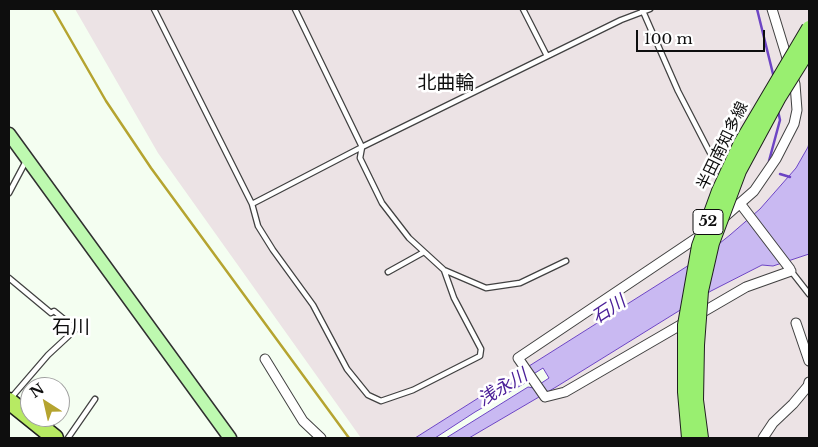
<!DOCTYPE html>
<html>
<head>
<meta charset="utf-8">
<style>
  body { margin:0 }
  #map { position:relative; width:818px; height:447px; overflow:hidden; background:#f4fef1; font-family:"Libre Baskerville",serif }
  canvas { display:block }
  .frame { position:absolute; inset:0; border:10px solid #0e0e0e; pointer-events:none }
  .north { position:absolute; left:20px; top:377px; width:50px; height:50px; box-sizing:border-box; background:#fff; border:1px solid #9f9f9f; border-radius:50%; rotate:325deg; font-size:14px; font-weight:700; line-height:20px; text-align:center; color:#0e0e0e }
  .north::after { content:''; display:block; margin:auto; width:18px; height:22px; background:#b5a430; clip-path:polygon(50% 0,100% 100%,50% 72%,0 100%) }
  .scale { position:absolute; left:636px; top:30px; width:129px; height:22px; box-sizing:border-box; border:2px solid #0e0e0e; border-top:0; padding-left:6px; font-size:15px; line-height:18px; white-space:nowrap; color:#0e0e0e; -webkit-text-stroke:4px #fff; paint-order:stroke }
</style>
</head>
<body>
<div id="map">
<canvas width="818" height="447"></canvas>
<div class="frame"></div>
<div class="north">N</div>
<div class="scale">100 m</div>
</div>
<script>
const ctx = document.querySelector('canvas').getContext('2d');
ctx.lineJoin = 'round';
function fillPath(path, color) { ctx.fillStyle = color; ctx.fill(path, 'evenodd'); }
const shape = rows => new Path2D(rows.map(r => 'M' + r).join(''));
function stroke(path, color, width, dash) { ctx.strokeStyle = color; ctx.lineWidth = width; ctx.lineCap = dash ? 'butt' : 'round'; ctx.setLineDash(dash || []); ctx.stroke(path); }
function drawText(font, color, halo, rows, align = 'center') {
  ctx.font = font + ' "Libre Baskerville","Noto Sans JP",serif'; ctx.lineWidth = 5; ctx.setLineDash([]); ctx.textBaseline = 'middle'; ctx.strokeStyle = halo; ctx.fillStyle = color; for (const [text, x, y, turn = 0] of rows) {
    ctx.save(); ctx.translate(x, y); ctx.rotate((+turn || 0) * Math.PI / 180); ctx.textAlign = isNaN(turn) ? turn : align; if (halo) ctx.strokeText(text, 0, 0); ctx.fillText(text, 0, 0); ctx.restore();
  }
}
fillPath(shape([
  [75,9,809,9,808,147,796,168,760,209,730,235,705,255,415,438,361,438,158,153],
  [809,254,809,438,469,438,556,387,711,291,762,265,773,266]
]), '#ece3e5');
const water = shape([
  [809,143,809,254,773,266,762,265,711,291,556,387,469,438,446,438,528,387,534,388,549,378,543,368,527,378,525,383,475,412,435,438,415,438,705,255,730,235,760,209,796,168,808,147,809,143]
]);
fillPath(water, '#c9b9f2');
stroke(water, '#6d45c4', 1);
stroke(shape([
  [757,9,774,78],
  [769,161,780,120,778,111],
  [780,174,790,177]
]), '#6d45c4', 2.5);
const lane = shape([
  [154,9,252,204,258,226,273,250,313,305,347,369,368,395,381,401,413,390,480,356,481,349,454,298,444,270],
  [523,9,547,56],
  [642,9,678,91,723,178],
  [9,193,26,161],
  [252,204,362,147,295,9],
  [566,261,520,283,486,288,444,270,409,238,382,203,360,158,362,147,621,20,650,9],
  [791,271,809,294],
  [388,272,424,252],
  [9,278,51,313,54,311,76,329,48,355,11,398],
  [68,438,95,399]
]);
const street = shape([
  [742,206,790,269],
  [722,219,754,191,776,159,794,124,797,110,795,84,772,9],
  [704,233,518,358,545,397,565,392,746,287,791,271],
  [796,323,809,361],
  [265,359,303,421,321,438],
  [763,438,773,423,793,404,808,386,809,382]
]);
const secondary = shape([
  [9,134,230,438]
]);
const highway = shape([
  [9,401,55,438]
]);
stroke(lane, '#414141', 7);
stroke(street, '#414141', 11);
stroke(secondary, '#303030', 15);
stroke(highway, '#1f1f1f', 19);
stroke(lane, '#fff', 4.5);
stroke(street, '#fff', 9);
stroke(secondary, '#bef9b0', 12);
stroke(highway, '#b7ea63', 16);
stroke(shape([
  [53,9,106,101,151,168,349,438]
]), '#b5a430', 2.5);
const primaryBridge = shape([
  [689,438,685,392,685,325,699,246,719,191,741,143,809,28],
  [701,438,696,400,697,345,701,291,712,243,739,171,779,97,809,49]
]);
stroke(primaryBridge, '#1f1f1f', 16, []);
stroke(primaryBridge, '#99ef70', 14);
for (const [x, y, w] of [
  [708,222,30]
]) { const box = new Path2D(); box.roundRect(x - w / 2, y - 12.5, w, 25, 4); ctx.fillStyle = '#fff'; ctx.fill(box); stroke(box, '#0e0e0e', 1); }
drawText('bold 15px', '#0e0e0e', null, [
  ["52",708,222]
]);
drawText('16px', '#0e0e0e', '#fff', [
  ["半田南知多線",723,146,-64]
]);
drawText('italic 18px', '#4b2098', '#fff', [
  ["石川",609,310,-33],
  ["浅永川",503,388,-31]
]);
drawText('19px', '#0e0e0e', '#fff', [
  ["北曲輪",446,84],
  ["石川",71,328]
]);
</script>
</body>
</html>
